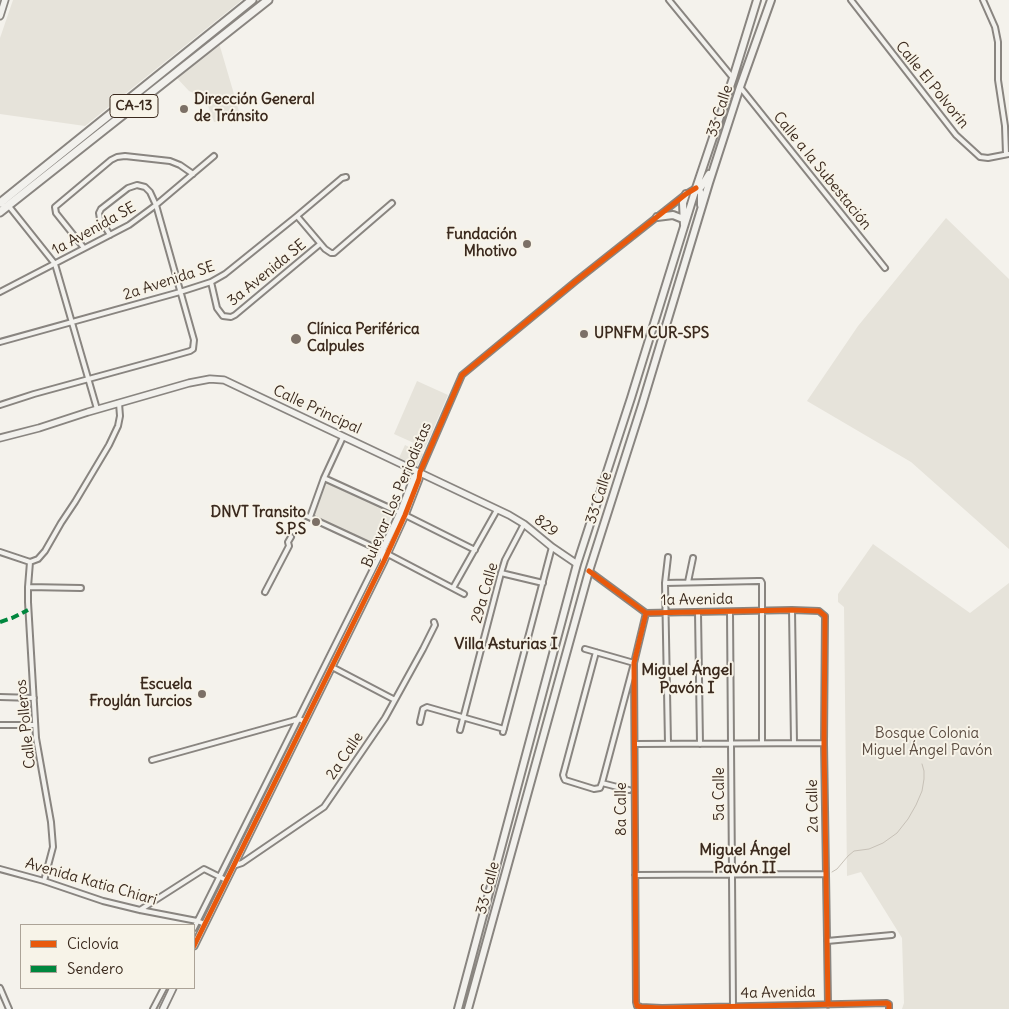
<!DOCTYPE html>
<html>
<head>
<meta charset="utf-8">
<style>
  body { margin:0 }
  #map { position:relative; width:1009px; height:1009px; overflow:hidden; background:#f4f2ec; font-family:Delius,sans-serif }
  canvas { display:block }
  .legend { position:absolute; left:20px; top:924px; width:175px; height:65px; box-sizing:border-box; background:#f7f3e8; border:1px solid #aca397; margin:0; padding:6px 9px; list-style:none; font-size:15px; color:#3b2a1e }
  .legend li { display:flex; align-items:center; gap:10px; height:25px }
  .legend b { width:25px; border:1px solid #aca397 }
</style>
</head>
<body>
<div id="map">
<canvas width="1009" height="1009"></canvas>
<ul class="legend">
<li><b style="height:6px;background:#e8590c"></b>Ciclovía</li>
<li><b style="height:6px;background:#00873e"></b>Sendero</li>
</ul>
</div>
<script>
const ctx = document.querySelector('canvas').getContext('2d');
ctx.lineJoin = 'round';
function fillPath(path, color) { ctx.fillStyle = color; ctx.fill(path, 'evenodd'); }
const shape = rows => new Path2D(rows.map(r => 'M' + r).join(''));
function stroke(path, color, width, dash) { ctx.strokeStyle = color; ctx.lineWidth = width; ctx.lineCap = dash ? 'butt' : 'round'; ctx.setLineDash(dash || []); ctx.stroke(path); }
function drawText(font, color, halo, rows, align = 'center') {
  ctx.font = font + ' Delius,sans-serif'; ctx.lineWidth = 4; ctx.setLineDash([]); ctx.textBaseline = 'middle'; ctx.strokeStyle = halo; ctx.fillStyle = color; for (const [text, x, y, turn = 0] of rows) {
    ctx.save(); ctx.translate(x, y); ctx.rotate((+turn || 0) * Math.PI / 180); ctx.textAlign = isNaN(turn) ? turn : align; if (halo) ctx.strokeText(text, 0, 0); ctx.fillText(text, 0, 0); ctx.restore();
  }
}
fillPath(shape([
  [13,0,242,0,85,126,0,114,0,38],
  [219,43,241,118,214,122,205,98,200,100,196,94,189,91,175,76],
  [946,218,1009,279,1009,549,911,462,807,401,858,326],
  [417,381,448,395,425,448,394,434],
  [405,445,423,454,417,467,399,458],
  [326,483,393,513,377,545,314,516],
  [873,544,970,613,1009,583,1009,1009,902,1009,904,1003,902,938,861,872,847,876,844,607,838,602,838,594]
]), '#e6e3da');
stroke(shape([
  [832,872,837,869,848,856,854,851,869,849,883,843,897,833,908,819,916,805,922,791,924,779,924,771,922,764]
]), '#c7c1b7', 1);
const street = shape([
  [669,0,733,78],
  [851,0,956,135,980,157,988,158,1009,154],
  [983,0,995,27,998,42,998,80,1005,126,1006,154],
  [740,87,885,268],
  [8,205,55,264,97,409],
  [297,216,325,249,331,253,334,253,392,203],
  [84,248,56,213,55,207,111,160,117,157,125,156,170,161,180,165,193,174],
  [211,282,217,308,223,316,231,317,235,315,320,244],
  [0,292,129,225,156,205,214,156],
  [0,342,180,292,211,282,225,274,297,216,342,178,346,177],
  [0,405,34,394,169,357,190,351,193,349,194,340,156,205,150,192,145,187,137,185,128,188,101,209,99,213,100,219,110,235],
  [420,472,462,375,576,281,686,194,696,188],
  [324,478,405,515,475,550],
  [298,512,382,551,464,594],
  [310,517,324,478,343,437],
  [0,552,30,562,38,559,45,551,61,523,75,502,109,445,118,426,120,416,119,403],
  [668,557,665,583,668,744],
  [30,562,28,587,28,602,36,738,51,822,53,847,44,881],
  [589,571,646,613,792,610,819,611,825,616,824,743,828,1005],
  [501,573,543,583],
  [688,582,693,558],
  [665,583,758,581,761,581,762,583,762,743],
  [28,587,81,588],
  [453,588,497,510],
  [265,592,289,546,288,542,291,537],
  [792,610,794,743],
  [698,612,700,744],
  [730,612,733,1007],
  [646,613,634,663,636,1002,637,1006,641,1007,662,1008,887,1003,889,1004,889,1009],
  [585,649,634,663,602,783],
  [596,652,563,775,564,778,565,780,594,789,600,788,602,783,629,790],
  [332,667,395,700],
  [0,697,34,698],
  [420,722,423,709,427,707,504,729],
  [0,725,35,725],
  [460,730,501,573,505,560,524,524],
  [503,732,552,547],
  [635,744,824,743],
  [152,760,292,721,298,719,305,721],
  [233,866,242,863,324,807,385,718,423,649,435,625,434,622],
  [0,869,44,881,103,901,140,910,197,921,205,924],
  [635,875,826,874],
  [140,910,204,869,226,880],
  [194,928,381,553],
  [827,941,892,935],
  [0,988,9,1009],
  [153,1009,164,988]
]);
const secondary = shape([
  [0,16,5,0],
  [0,438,39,428,88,412,189,383,210,379,224,380,509,515,524,524,552,547,577,564],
  [384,561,382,551,400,513,414,477,420,472],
  [194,946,384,561,405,515,419,479,420,472],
  [163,1009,173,988]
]);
const primary = shape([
  [701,205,701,194,699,189,696,188,701,187,709,174],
  [657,217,673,215,683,219],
  [684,225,683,203,686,194],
  [458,1009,577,564,631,398,696,188,733,78,757,0],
  [468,1009,589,571,642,405,709,183,740,87,771,0]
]);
const highway = shape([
  [0,203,252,0],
  [0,212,268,0]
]);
stroke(street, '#898580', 8);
stroke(secondary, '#898580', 9);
stroke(primary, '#898580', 10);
stroke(highway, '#898580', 11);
stroke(street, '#f2f1ed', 4);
stroke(secondary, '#f2f1ed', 5.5);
stroke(primary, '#f2f1ed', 6);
stroke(highway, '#f2f1ed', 7);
stroke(shape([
  [0,622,12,618,28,610]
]), '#00873e', 4, [8, 4]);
stroke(shape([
  [589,571,646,613,792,610,819,611,825,616,824,743,828,1005],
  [646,613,634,663,636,1002,637,1006,641,1007,662,1008,887,1003,889,1004,889,1009],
  [194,946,384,561,405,515,419,479,420,472,462,375,576,281,686,194,696,188]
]), '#e8590c', 5);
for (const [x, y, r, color] of [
  [184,109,5,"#7c7066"],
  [527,244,5,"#7c7066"],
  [584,334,5,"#7c7066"],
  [296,339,6,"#7c7066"],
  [316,522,5,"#7c7066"],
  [202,694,5,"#7c7066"]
]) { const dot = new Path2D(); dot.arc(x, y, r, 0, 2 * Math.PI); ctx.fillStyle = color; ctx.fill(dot); stroke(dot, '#f7f3e8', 2); }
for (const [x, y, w] of [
  [134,106,48]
]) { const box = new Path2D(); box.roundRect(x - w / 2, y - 11.5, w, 23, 4); ctx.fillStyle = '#f7f3e8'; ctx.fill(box); stroke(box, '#3b2a1e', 1); }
drawText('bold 14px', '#3b2a1e', null, [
  ["CA-13",134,106]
]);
drawText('15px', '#3b2a1e', '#f7f3e8', [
  ["Calle El Polvorín",932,85,51],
  ["33 Calle",720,111,-72],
  ["Calle a la Subestación",822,171,51],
  ["1a Avenida SE",94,229,-29],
  ["3a Avenida SE",267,273,-39],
  ["2a Avenida SE",169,281,-18],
  ["Calle Principal",317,410,25],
  ["Bulevar Los Periodistas",397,495,-67],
  ["33 Calle",599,498,-72],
  ["829",546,526,38],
  ["29a Calle",485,593,-74],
  ["1a Avenida",697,600,-1],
  ["Calle Polleros",26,724,-96],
  ["2a Calle",345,756,-56],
  ["5a Calle",720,794,-90],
  ["2a Calle",813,806,-91],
  ["8a Calle",622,809,-90],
  ["Avenida Katia Chiari",91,882,16],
  ["33 Calle",488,888,-75],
  ["4a Avenida",778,993,-1]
]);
drawText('bold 15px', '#3b2a1e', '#f7f3e8', [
  ["Dirección General",194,100],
  ["de Tránsito",194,117],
  ["Fundación",517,235,"right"],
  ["Mhotivo",517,252,"right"],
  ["Clínica Periférica",307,330],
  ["Calpules",307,347],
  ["UPNFM CUR-SPS",594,334],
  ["DNVT Transito",306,513,"right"],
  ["S.P.S",306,530,"right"],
  ["Escuela",192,685,"right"],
  ["Froylán Turcios",192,702,"right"]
], 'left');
drawText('15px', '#5b4c41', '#f7f3e8', [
  ["Bosque Colonia",927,734],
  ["Miguel Ángel Pavón",927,751]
]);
drawText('bold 16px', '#3b2a1e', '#f7f3e8', [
  ["Villa Asturias I",506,644],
  ["Miguel Ángel",687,670],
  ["Pavón I",687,688],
  ["Miguel Ángel",745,850],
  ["Pavón II",745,868]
]);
</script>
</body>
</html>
